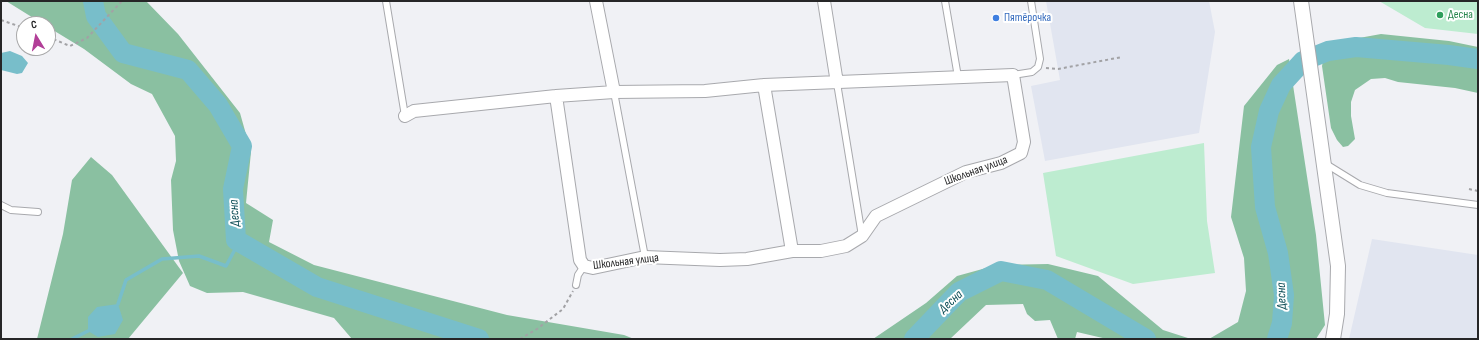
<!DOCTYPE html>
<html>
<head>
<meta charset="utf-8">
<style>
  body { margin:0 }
  #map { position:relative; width:1479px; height:340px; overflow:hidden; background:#f0f1f5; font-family:"Sofia Sans Condensed",sans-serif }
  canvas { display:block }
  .frame { position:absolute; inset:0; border:2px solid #262627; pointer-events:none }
  .north { position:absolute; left:16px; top:16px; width:40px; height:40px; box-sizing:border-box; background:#fff; border:1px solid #a8a8a9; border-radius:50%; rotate:350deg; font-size:11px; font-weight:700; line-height:16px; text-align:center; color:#262627 }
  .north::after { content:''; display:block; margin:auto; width:14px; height:18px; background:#b23f98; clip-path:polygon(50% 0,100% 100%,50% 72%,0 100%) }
</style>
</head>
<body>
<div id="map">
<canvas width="1479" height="340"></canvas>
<div class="frame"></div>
<div class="north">С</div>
</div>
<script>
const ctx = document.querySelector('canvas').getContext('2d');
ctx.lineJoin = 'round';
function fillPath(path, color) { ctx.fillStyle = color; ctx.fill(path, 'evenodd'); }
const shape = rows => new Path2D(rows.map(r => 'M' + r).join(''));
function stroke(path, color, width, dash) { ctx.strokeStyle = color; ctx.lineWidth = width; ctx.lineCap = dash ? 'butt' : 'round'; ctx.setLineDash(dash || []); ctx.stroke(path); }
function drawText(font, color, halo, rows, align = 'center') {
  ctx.font = font + ' "Sofia Sans Condensed",sans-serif'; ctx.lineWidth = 4; ctx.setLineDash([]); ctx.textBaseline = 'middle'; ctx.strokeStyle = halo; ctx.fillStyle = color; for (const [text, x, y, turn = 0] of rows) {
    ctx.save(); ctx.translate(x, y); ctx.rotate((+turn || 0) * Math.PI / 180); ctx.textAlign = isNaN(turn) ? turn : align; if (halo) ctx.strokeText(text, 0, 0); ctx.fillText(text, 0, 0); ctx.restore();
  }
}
fillPath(shape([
  [1046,1,1209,1,1215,32,1199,133,1045,161,1031,86,1060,80],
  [1372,239,1478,255,1478,339,1349,339]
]), '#e1e5f0');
fillPath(shape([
  [1379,1,1478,1,1478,34,1425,28],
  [1204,143,1207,221,1215,273,1133,284,1056,256,1043,173]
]), '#bdecd0');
fillPath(shape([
  [6,1,146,1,178,34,240,113,251,152,246,203,273,220,269,242,314,265,507,315,624,335,634,339,352,339,334,318,243,292,207,293,190,286,179,261,173,230,171,180,176,161,175,136,152,94,131,84,84,49,48,27,48,24,43,24],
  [1381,34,1449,41,1478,47,1478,93,1455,88,1398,82,1385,78,1371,79,1355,90,1351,102,1351,116,1355,139,1348,146,1343,147,1337,140,1331,128,1322,66,1324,56,1331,45,1348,40],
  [1289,59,1316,235,1325,325,1316,339,1209,339,1238,322,1246,291,1244,258,1231,217,1244,106,1277,65],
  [91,157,112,175,183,273,128,339,37,339,63,234,72,180],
  [1048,264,1098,276,1163,330,1191,339,1107,339,1077,332,1075,339,1058,339,1050,320,1035,321,1027,314,1023,304,986,305,950,339,873,339,926,303,957,276,997,265]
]), '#8ac0a1');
fillPath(shape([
  [10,51,22,56,28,63,22,73,17,74,1,70,1,53],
  [118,304,123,320,115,334,98,337,88,331,88,317,97,307]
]), '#78beca');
stroke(shape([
  [118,304,126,280,162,259,199,256,226,266,239,242],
  [72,339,88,331]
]), '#78beca', 3.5);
stroke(shape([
  [93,1,96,16,123,53,188,70,218,105,242,146,233,189,236,240,317,287,479,339],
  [914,339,959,292,1001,271,1047,280,1146,339],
  [1277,339,1282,323,1284,295,1278,253,1265,207,1261,147,1269,111,1281,85,1303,61,1328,51,1356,47,1449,55,1478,59]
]), '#78beca', 20);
const service = shape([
  [386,1,405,116],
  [945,1,958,77],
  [1013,75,1032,72,1038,67,1040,59,1031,1],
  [837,83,862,236],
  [614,92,645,257],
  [1326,164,1360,185,1387,193,1478,205],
  [1,205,11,210,38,212],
  [576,285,578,275,584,266]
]);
const minor = shape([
  [596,1,614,92],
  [824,1,837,83],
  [556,96,580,260,584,266,593,268,645,257,720,260,747,259,792,251,764,85],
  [405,116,414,111,556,96,614,92,705,91,764,85,1013,75,1024,142,1021,153,1001,163,966,172,876,216,862,236,846,246,821,251,792,251]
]);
const tertiary = shape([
  [1301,1,1338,266,1337,314,1333,339]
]);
stroke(service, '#a8a9ad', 8);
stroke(minor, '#a8a9ad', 14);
stroke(tertiary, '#a8a9ad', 16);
stroke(shape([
  [1,20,24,28],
  [48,37,70,46,87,38,122,1],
  [1046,68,1058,69,1122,57],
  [1469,189,1478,191],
  [520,339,537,329,563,309,573,291]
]), '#a2a2a5', 2, [3, 3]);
stroke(service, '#fff', 6);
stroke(minor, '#fff', 12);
stroke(tertiary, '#fff', 14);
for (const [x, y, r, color] of [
  [1440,15,4,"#2e9e5b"],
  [996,18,4,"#3f7fe0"]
]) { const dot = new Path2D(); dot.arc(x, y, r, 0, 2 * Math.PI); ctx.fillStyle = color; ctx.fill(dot); stroke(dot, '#fff', 1.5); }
drawText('12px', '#27864d', '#fff', [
  ["Десна",1448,15]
], 'left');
drawText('12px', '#366cbe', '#fff', [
  ["Пятёрочка",1004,18]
], 'left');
drawText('12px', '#262627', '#fff', [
  ["Школьная улица",976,171,-20],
  ["Школьная улица",626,262,-7]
]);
drawText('italic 13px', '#074952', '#fff', [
  ["Десна",235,213,-93],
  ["Десна",1282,296,-92],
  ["Десна",951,302,-42]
]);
</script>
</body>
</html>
